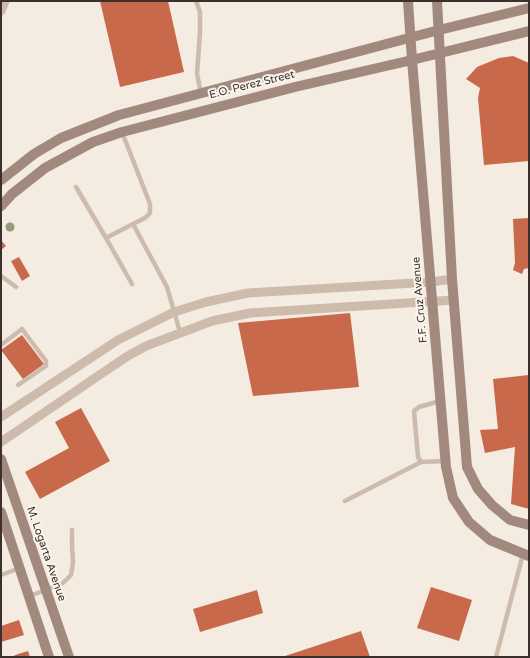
<!DOCTYPE html>
<html>
<head>
<meta charset="utf-8">
<style>
  body { margin:0 }
  #map { position:relative; width:530px; height:658px; overflow:hidden; background:#f4ebe1; font-family:"Varela Round",sans-serif }
  canvas { display:block }
  .frame { position:absolute; inset:0; border:2px solid #3b302b; pointer-events:none }
</style>
</head>
<body>
<div id="map">
<canvas width="530" height="658"></canvas>
<div class="frame"></div>
</div>
<script>
const ctx = document.querySelector('canvas').getContext('2d');
ctx.lineJoin = 'round';
function fillPath(path, color) { ctx.fillStyle = color; ctx.fill(path, 'evenodd'); }
const shape = rows => new Path2D(rows.map(r => 'M' + r).join(''));
function stroke(path, color, width, dash) { ctx.strokeStyle = color; ctx.lineWidth = width; ctx.lineCap = dash ? 'butt' : 'round'; ctx.setLineDash(dash || []); ctx.stroke(path); }
function drawText(font, color, halo, rows, align = 'center') {
  ctx.font = font + ' "Varela Round",sans-serif'; ctx.lineWidth = 4; ctx.setLineDash([]); ctx.textBaseline = 'middle'; ctx.strokeStyle = halo; ctx.fillStyle = color; for (const [text, x, y, turn = 0] of rows) {
    ctx.save(); ctx.translate(x, y); ctx.rotate((+turn || 0) * Math.PI / 180); ctx.textAlign = isNaN(turn) ? turn : align; if (halo) ctx.strokeText(text, 0, 0); ctx.fillText(text, 0, 0); ctx.restore();
  }
}
fillPath(shape([
  [100,1,168,1,184,72,120,87],
  [513,56,529,63,529,161,484,165,478,98,480,88,466,79,477,67,499,58],
  [529,218,529,268,524,269,522,274,513,270,515,263,513,219],
  [1,240,6,246,1,250],
  [19,257,30,276,22,281,11,261],
  [350,313,359,387,253,396,238,323],
  [22,335,44,364,23,379,1,350],
  [529,375,529,509,511,504,515,447,485,453,480,430,498,429,493,379],
  [81,408,110,461,40,499,25,472,69,448,55,422],
  [431,587,472,600,459,641,417,628],
  [257,590,263,613,200,632,193,609],
  [19,620,24,635,1,642,1,626],
  [361,631,370,657,282,657],
  [28,651,30,657,11,657,18,654]
]), '#c8694b');
stroke(shape([
  [196,1,200,12,200,32,197,74,201,93],
  [122,132,150,204,150,213,145,218,133,224,167,287,180,332],
  [76,187,106,238,133,224],
  [106,238,132,284],
  [1,276,16,287],
  [1,345,22,329,46,361,46,366,18,385],
  [440,401,419,407,414,411,418,457,421,462,445,461],
  [345,501,421,462],
  [1,575,20,568],
  [30,596,63,583,71,575,73,563,72,545,72,530],
  [496,657,523,554]
]), '#cdbbac', 4.5);
stroke(shape([
  [1,11,5,1],
  [1,417,118,340,174,312,206,302,248,293,431,282,452,279],
  [1,442,126,357,146,346,212,321,250,313,454,300]
]), '#cdbbac', 9);
stroke(shape([
  [408,1,412,60,446,467,453,498,469,522,490,540,529,556],
  [437,1,452,279,467,467,478,489,492,505,510,520,529,525],
  [1,180,34,154,61,138,119,115,439,30,529,8],
  [1,206,12,194,45,168,93,142,122,132,295,87,412,60,529,31],
  [1,459,69,657],
  [1,512,49,657]
]), '#a18a7d', 10);
ctx.fillStyle = '#969b7f';
for (const [x, y] of [
  [10,227]
]) { ctx.beginPath(); ctx.arc(x, y, 4.5, 0, 2 * Math.PI); ctx.fill(); }
drawText('11px', '#3b302b', '#fbf5ee', [
  ["E.O. Perez Street",252,85,-14],
  ["F.F. Cruz Avenue",420,300,-95],
  ["M. Logarta Avenue",46,554,71]
]);
</script>
</body>
</html>
